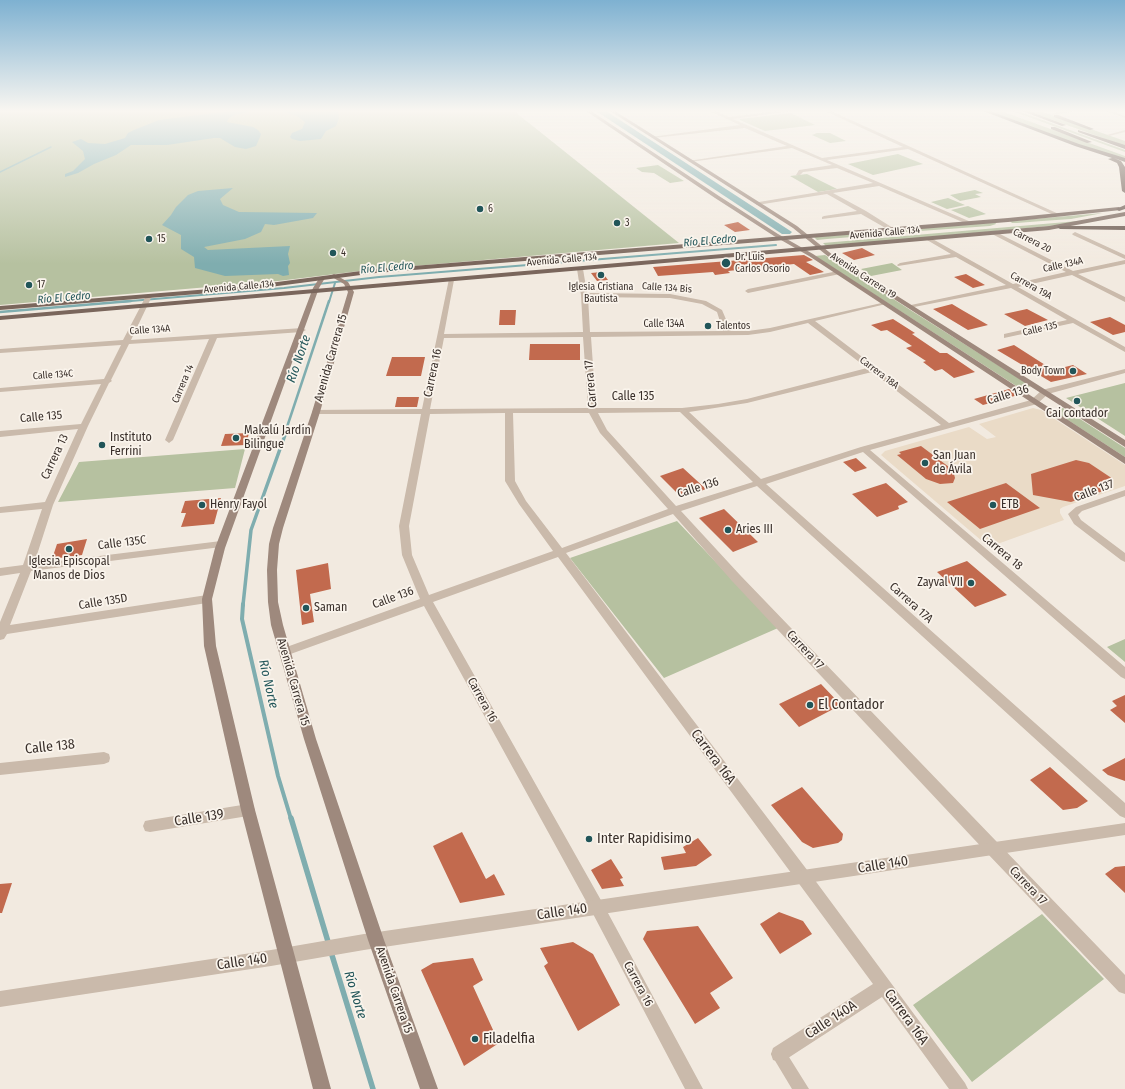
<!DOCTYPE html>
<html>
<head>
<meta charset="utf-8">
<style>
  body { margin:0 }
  canvas { display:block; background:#f2eae0 }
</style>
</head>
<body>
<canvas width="1125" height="1089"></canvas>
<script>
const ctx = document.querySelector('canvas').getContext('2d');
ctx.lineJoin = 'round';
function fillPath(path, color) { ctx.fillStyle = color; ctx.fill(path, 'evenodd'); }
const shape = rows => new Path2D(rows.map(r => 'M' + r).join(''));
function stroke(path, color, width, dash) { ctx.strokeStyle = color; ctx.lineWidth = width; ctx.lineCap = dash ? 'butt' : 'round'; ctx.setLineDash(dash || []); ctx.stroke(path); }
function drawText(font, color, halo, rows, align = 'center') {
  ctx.font = font + ' "Fira Sans Condensed",sans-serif'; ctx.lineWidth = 3.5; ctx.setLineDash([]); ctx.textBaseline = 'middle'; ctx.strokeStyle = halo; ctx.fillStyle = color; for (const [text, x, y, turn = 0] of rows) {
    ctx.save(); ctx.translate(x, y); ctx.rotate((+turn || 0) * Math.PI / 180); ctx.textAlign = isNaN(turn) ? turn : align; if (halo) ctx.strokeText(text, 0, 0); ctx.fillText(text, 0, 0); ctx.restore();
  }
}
fillPath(shape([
  [0,111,514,111,679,243,368,270,278,281,0,305],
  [988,111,1001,111,1125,156,1125,159,1082,146],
  [1012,111,1018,111,1100,141,1125,150,1125,152],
  [1028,111,1040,111,1102,133,1125,141,1125,146],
  [791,113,815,125,765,131,740,120,740,119],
  [817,133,830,133,846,141,830,143,812,135],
  [898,154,923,164,873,175,848,164],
  [658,165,684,181,670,183,654,173,642,172,636,168],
  [807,174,837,189,818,192,790,176],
  [975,190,983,193,975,194,981,197,960,201,950,195],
  [948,198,965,205,947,209,931,202],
  [968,206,986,214,969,218,951,210],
  [1103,213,1071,219,1042,221,1017,223,1012,223,1010,221],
  [1078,221,1070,224,827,247,823,243],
  [995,222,996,224,990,226,906,232,901,230],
  [895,231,896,233,890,234,827,239,817,240,814,237],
  [825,255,915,313,1031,386,1021,389,815,256],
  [892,263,902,270,871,276,861,269],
  [1125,383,1125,436,1066,398],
  [1063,408,1125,448,1125,457,1054,411],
  [245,449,235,488,58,502,79,462],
  [677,521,778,628,664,678,570,558],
  [1125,639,1125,662,1107,647],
  [1042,914,1104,979,972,1082,913,1005]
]), '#b6c1a0');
fillPath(shape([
  [1033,408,1041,410,1125,465,1125,486,1063,507,1060,509,1060,513,1064,520,989,547,881,455,885,451,969,427,987,439,996,437,979,424]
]), '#eadbc7');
fillPath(shape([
  [232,111,252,111,234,115,228,119,227,122,253,127,258,130,261,134,260,137,256,146,246,149,235,147,220,138,214,138,167,145,131,145,116,155,94,164,78,173,65,177,65,174,73,171,85,159,83,151,72,142,81,139,88,143,105,144,125,138,128,133,134,130,159,120],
  [281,111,339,111,338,112,339,118,336,126,326,131,321,139,300,141,292,139,290,137,292,133,302,129,305,122,297,116],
  [233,188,220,199,223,205,239,212,317,213,313,218,274,225,265,224,261,232,245,239,204,247,208,250,290,246,288,254,290,263,288,266,289,275,283,276,278,274,225,276,195,268,194,257,181,249,181,235,162,225,171,215,176,207,188,195,198,191]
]), '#7fadaf');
stroke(shape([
  [0,172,51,147]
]), '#7fadaf', 1.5);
stroke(shape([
  [119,302,284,288,379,277,776,245],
  [329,302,335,283]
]), '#7fadaf', 2);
stroke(shape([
  [0,312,131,301],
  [284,436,329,301]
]), '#7fadaf', 2.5);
stroke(shape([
  [243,605,251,530,285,435]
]), '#7fadaf', 3.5);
stroke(shape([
  [243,604,242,619,278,776,291,819]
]), '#7fadaf', 4);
stroke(shape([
  [291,818,329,945],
  [331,952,373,1089]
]), '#7fadaf', 5.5);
fillPath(shape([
  [596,111,606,111,792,232,790,234,782,234,596,111]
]), '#7fadaf');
fillPath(shape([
  [738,222,750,230,735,232,724,225],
  [862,248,875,255,854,260,842,253],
  [804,255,813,260,806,262,824,272,810,275,794,264,728,271,730,273,715,275,713,272,658,276,653,267],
  [602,272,608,280,597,281,591,273],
  [966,274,985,285,973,288,954,277],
  [952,304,962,310,988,325,968,330,933,309],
  [1027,309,1048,320,1025,326,1004,314],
  [500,310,516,310,515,325,499,325],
  [1110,317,1125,325,1125,332,1113,335,1090,322],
  [893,319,915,333,912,334,940,353,947,353,975,372,954,378,942,369,935,371,923,362,926,361,906,348,912,346,887,330,881,331,871,325],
  [530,344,580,344,580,360,529,360],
  [1014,345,1053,370,1073,365,1087,374,1051,382,997,350],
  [392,357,425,357,421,376,386,376],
  [1009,389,1018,395,983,405,974,399],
  [397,397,419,397,417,407,395,407],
  [249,433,246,445,221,446,225,434],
  [921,446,953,470,955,478,953,483,940,484,926,479,897,455,901,454,899,452],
  [856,458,867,468,855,472,843,462],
  [1076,460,1089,463,1113,479,1112,488,1071,502,1033,495,1031,474],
  [683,468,706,489,682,498,660,476],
  [886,483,908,502,898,506,899,509,877,517,852,494],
  [1006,483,1040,508,980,529,947,502],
  [221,498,214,524,181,527,186,513,181,513,185,501],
  [724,509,758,542,733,552,699,518],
  [87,539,82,555,52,559,57,544],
  [967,561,1007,595,975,607,937,572],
  [328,563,331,589,310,594,314,622,302,625,296,570],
  [821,684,841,705,799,727,779,704],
  [1125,695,1125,723,1110,710,1117,706,1112,701],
  [1125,758,1125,781,1108,775,1102,770],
  [1050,767,1088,801,1077,808,1063,810,1030,780],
  [802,787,843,834,842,840,838,843,813,848,802,842,771,805],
  [462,832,486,879,494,874,505,895,460,903,433,846],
  [698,838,712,855,696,866,664,870,661,857,686,853,683,847],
  [611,859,623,878,620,879,624,886,602,889,591,870],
  [1125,866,1125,893,1105,874,1115,867],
  [12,883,2,913,0,913,0,884],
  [779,912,803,921,812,934,780,954,760,924],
  [698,926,733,978,710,993,720,1008,695,1024,643,939,647,931],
  [573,942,593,954,620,1005,578,1031,544,966,548,963,540,948],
  [473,958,483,980,473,986,499,1043,464,1066,421,970,433,963]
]), '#c26a4e');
fillPath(shape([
  [779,1046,784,1049,809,1089,792,1089,771,1054,774,1049,779,1046]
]), '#cabaab');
fillPath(shape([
  [709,111,715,111,729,117,778,111,792,111,733,119,822,158,903,147,825,111,831,111,1061,215,1056,216,908,149,827,160,971,222,971,224,967,224,879,186,833,193,866,211,893,228,893,230,889,230,861,214,822,219,822,217,824,216,857,211,827,194,757,205,756,204,759,202,873,183,837,168,803,172,800,175,796,175,799,170,832,165,792,148,690,162,688,161,787,146,745,128,653,138,651,137,740,125,709,111],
  [1064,111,1075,111,1053,115,1051,114,1064,111],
  [1106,111,1112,111,1125,116,1125,118,1106,111],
  [1125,130,1125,132,1109,136,1107,135,1125,130],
  [994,231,1073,271,1125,260,1125,264,1078,274,1125,297,1125,302,1072,275,1018,287,1125,347,1125,352,1073,323,1004,338,1004,334,1067,320,1011,288,909,308,909,306,911,305,1006,285,956,257,898,266,897,265,900,263,951,254,927,240,927,238,929,237,1013,284,1066,272,992,234,992,232,994,231],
  [1075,232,1125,255,1125,259,1073,235,1072,234,1075,232],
  [580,267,583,269,587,293,670,294,706,301,722,310,731,331,748,331,770,328,886,302,886,304,815,321,949,423,1031,400,1042,390,1125,369,1125,373,1048,394,1037,404,870,450,1125,667,1125,679,1121,677,863,452,766,484,1125,803,1125,818,1120,816,757,486,681,511,740,575,1125,975,1125,994,1119,992,987,853,732,581,673,514,566,553,817,883,965,1083,968,1089,949,1089,882,997,785,1060,779,1062,773,1060,771,1054,773,1048,873,984,558,557,433,602,602,902,703,1089,685,1089,592,912,424,606,285,656,281,655,279,652,281,649,420,599,402,555,399,526,421,414,316,414,312,412,313,410,422,409,449,279,454,280,444,334,583,332,581,295,577,269,580,267],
  [588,297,670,298,702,304,717,312,723,331,590,332,588,297],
  [808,323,867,368,747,399,718,404,682,408,596,408,591,337,748,335,770,332,808,323],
  [583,337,588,408,430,409,444,338,583,337],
  [872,372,941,425,861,447,761,479,689,412,747,403,872,372],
  [680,412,753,482,676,506,607,430,598,413,680,412],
  [505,413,505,481,519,504,553,551,429,595,412,555,409,526,430,414,505,413],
  [513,413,589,413,600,433,668,509,562,548,526,501,515,481,513,413],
  [838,271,841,273,840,274,748,293,745,291,748,289,838,271],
  [149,294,152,296,131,340,302,328,306,330,302,332,217,338,173,440,169,443,165,440,209,339,129,344,111,380,112,381,109,383,88,426,53,505,34,564,221,541,226,544,221,547,31,571,10,625,207,595,211,596,212,599,211,602,207,603,7,634,4,639,0,640,0,622,20,573,0,576,0,568,23,565,42,509,0,513,0,507,45,502,78,429,0,437,0,431,81,424,101,384,0,392,0,388,104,379,121,345,0,353,0,349,123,340,146,296,149,294],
  [1125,490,1125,496,1082,511,1078,515,1081,520,1125,553,1125,562,1121,560,1074,524,1068,514,1076,507,1125,490],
  [104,752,109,754,110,758,109,762,104,764,0,775,0,763,104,752],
  [248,804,253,806,255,810,253,814,248,816,150,832,145,831,143,826,145,821,150,820,248,804]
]), '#cabaab');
fillPath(shape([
  [1125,823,1125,835,364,950,271,966,0,1007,0,991,271,950,364,934,1125,823]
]), '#cabaab');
fillPath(shape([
  [586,111,591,111,719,196,778,234,813,254,1125,457,1125,464,809,256,774,236,715,198,586,111],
  [610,111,615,111,797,226,834,256,1125,440,1125,447,830,258,793,228,610,111],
  [334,274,348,282,354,292,320,412,283,528,279,544,277,570,278,602,283,625,316,739,384,940,438,1089,420,1089,368,940,304,739,271,625,268,602,267,570,269,544,273,528,312,412,348,292,344,284,332,277,332,275,334,274],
  [320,277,325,278,319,288,225,548,212,599,216,646,255,810,331,1089,313,1089,241,810,204,646,202,599,215,548,313,288,320,277]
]), '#9e897d');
fillPath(shape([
  [1119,207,1122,209,1121,210,1008,222,376,273,247,290,0,310,0,306,247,286,376,269,1008,218,1119,207],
  [1125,212,1125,216,1049,230,0,320,0,316,1049,226,1125,212]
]), '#7a665c');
fillPath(shape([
  [983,111,990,111,1079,144,1125,158,1125,162,1114,158,1121,161,1125,167,1125,193,1122,191,1119,167,1117,163,1108,159,1112,158,1075,146,983,111],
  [1022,111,1029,111,1066,125,1062,126,1022,111],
  [1054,115,1058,115,1094,129,1090,130,1054,117,1054,115],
  [1051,127,1055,127,1092,142,1087,143,1051,129,1051,127],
  [1078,130,1125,145,1125,149,1078,132,1078,130],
  [1125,205,1125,209,1119,211,1116,209,1125,205],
  [1058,226,1125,226,1125,230,1060,229,1057,227,1058,226]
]), '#6a584f');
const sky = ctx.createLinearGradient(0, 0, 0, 264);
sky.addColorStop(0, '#7eb1d1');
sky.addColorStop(0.42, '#f9f6f1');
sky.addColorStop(1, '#f9f6f100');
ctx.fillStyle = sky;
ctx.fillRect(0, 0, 1125, 264);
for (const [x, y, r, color] of [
  [480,209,4,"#215559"],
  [617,223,4,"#215559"],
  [149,239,4,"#215559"],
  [333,253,4,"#215559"],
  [726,263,5,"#215559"],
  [601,275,4,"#215559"],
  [29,285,4,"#215559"],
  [708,326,4,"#215559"],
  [1073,371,4,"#215559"],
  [1077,401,4,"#215559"],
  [236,438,4,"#215559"],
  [102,445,4,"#215559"],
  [925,463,4,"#215559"],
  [202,505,4,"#215559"],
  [993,505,4,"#215559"],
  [728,530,4,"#215559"],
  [69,549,4,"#215559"],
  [971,583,4,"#215559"],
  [306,608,4,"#215559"],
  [810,705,4,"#215559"],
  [589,839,4,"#215559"],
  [475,1039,4,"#215559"]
]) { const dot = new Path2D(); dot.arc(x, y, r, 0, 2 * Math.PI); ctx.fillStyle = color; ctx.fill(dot); stroke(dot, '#faf4ec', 1.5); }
drawText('10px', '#392f2a', '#faf4ec', [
  ["6",488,209],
  ["3",625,223],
  ["15",157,239],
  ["4",341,253],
  ["Dr. Luis",735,257],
  ["Carlos Osorio",735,269],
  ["17",37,285],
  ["Iglesia Cristiana",601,287,"center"],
  ["Bautista",601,299,"center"],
  ["Talentos",716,326],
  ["Body Town",1065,371,"right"]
], 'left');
drawText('10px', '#392f2a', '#faf4ec', [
  ["Avenida Calle 134",885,233,-5],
  ["Carrera 20",1032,241,27],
  ["Avenida Calle 134",562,260,-5],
  ["Calle 134A",1063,265,-12],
  ["Avenida Carrera 19",863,276,33],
  ["Carrera 19A",1031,286,29],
  ["Avenida Calle 134",239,287,-5],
  ["Calle 134 Bis",667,288,4],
  ["Calle 134A",664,324],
  ["Calle 135",1040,329,-13],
  ["Calle 134A",150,330,-4],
  ["Carrera 18A",879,373,37],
  ["Calle 134C",53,375,-4],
  ["Carrera 14",183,384,-67]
]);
drawText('italic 11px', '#215559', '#faf4ec', [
  ["Río El Cedro",710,241,-5],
  ["Río El Cedro",387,268,-5],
  ["Río El Cedro",64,298,-5]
]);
drawText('12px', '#392f2a', '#faf4ec', [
  ["Avenida Carrera 15",331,358,-74],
  ["Carrera 16",433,373,-78],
  ["Carrera 17",591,384,-95],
  ["Calle 136",1008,395,-17],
  ["Calle 135",633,397],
  ["Calle 135",41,417,-5],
  ["Carrera 13",55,457,-65],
  ["Calle 136",698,488,-18],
  ["Calle 137",1094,491,-21],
  ["Calle 135C",122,543,-7],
  ["Carrera 18",1002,552,40],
  ["Calle 136",393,598,-20],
  ["Calle 135D",103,602,-9],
  ["Carrera 17A",911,603,42],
  ["Carrera 17",805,650,47],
  ["Avenida Carrera 15",293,682,74],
  ["Carrera 16",482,700,61],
  ["Carrera 17",1028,886,46],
  ["Carrera 16",638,984,62],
  ["Avenida Carrera 15",394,990,71]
]);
drawText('12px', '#392f2a', '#faf4ec', [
  ["Cai contador",1077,414,"center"],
  ["Makalú Jardín",244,431],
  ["Bilingue",244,445],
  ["Instituto",110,438],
  ["Ferrini",110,452],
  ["San Juan",933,456],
  ["de Ávila",933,470],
  ["Henry Fayol",210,505],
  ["ETB",1001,505],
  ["Aries III",736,530],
  ["Iglesia Episcopal",69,562,"center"],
  ["Manos de Dios",69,576,"center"],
  ["Zayval VII",963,583,"right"],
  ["Saman",314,608]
], 'left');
drawText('italic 13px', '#215559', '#faf4ec', [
  ["Río Norte",299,359,-71],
  ["Río Norte",268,684,77],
  ["Río Norte",355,995,73]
]);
drawText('14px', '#392f2a', '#faf4ec', [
  ["El Contador",818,705],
  ["Inter Rapidisimo",597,839],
  ["Filadelfia",483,1039]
], 'left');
drawText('14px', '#392f2a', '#faf4ec', [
  ["Calle 138",50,747,-6],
  ["Carrera 16A",713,757,53],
  ["Calle 139",199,818,-9],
  ["Calle 140",883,865,-9],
  ["Calle 140",562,912,-8],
  ["Calle 140",242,962,-8],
  ["Carrera 16A",906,1017,54],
  ["Calle 140A",831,1020,-33]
]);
</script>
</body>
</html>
